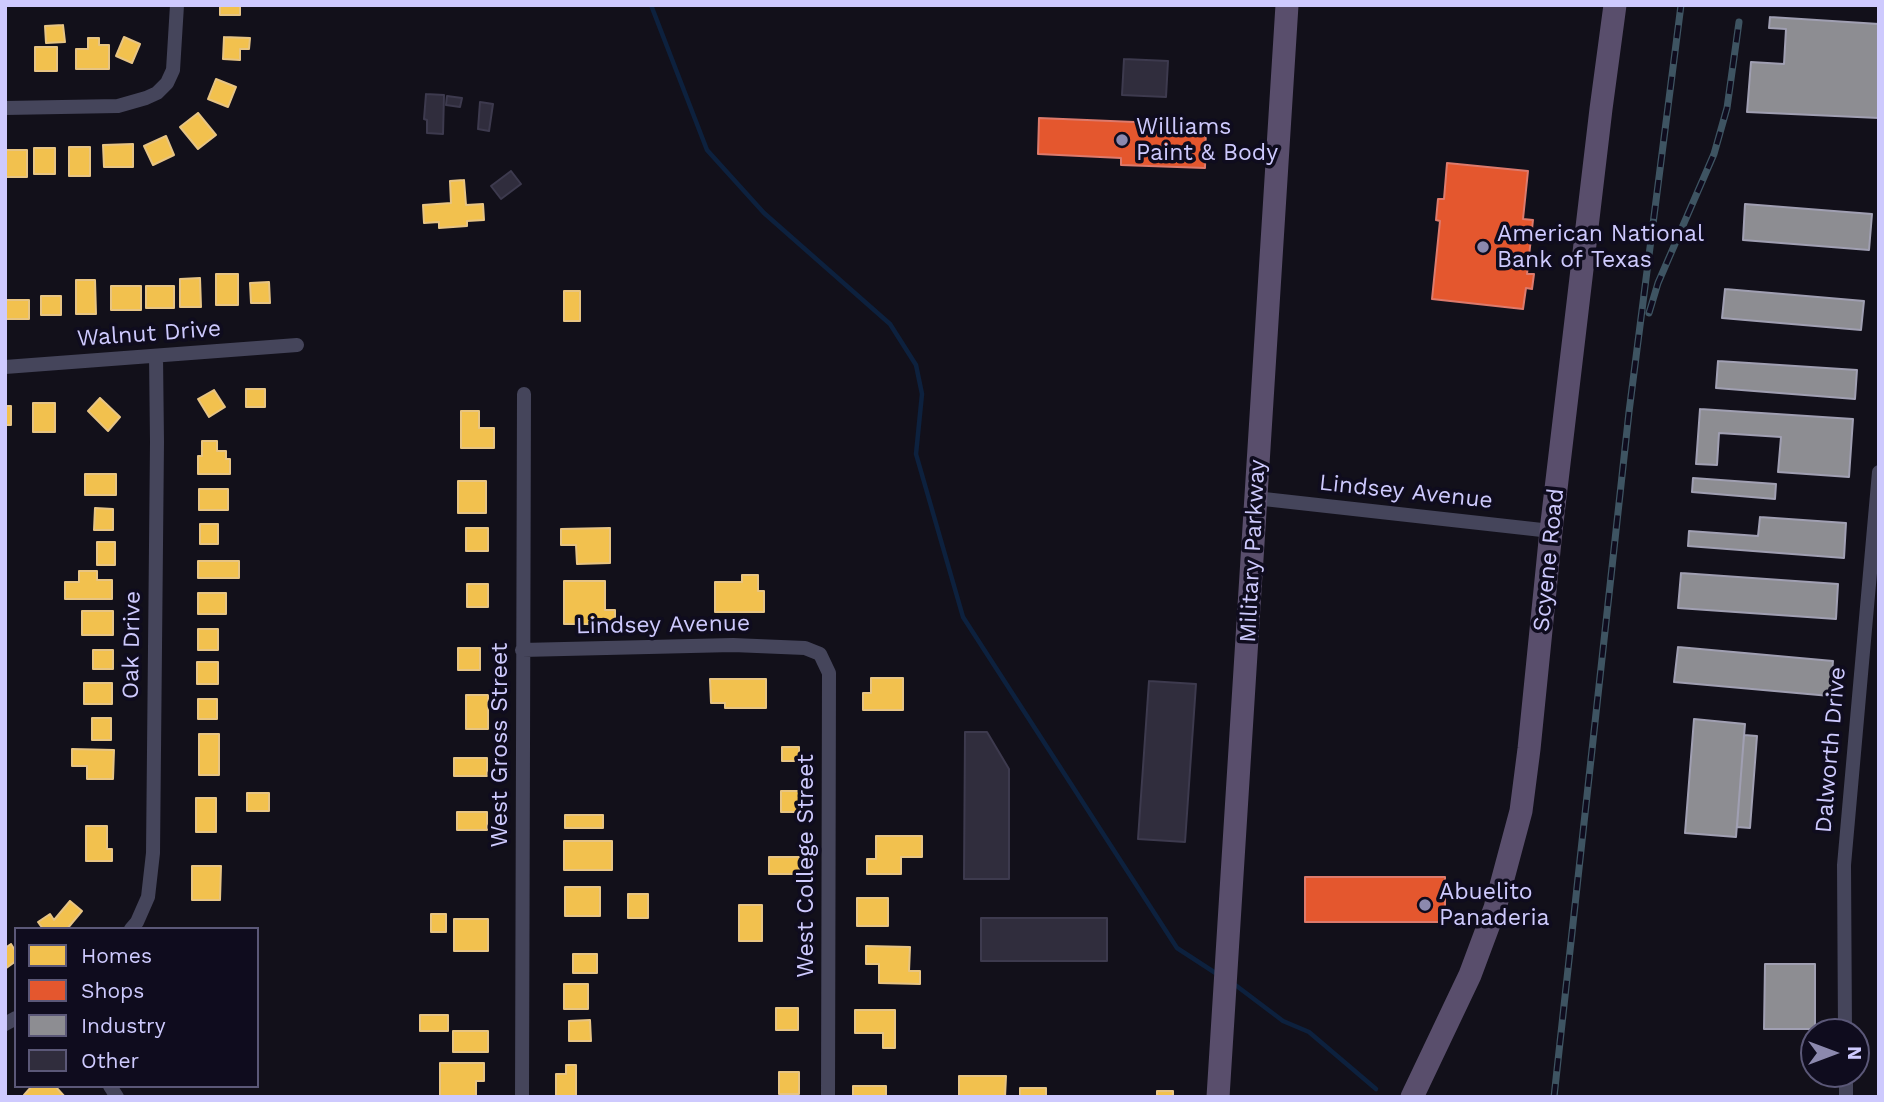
<!DOCTYPE html>
<html>
<head>
<meta charset="utf-8">
<style>
  body { margin:0 }
  #map { position:relative; width:1884px; height:1102px; overflow:hidden; background:#12101a; font-family:"Work Sans",sans-serif }
  canvas { display:block }
  .frame { position:absolute; inset:0; border:7px solid #cecafe; pointer-events:none }
  .legend { position:absolute; left:14px; top:927px; width:245px; height:161px; box-sizing:border-box; background:#0f0c1e; border:2px solid #5b5878; margin:0; padding:9px 12px; list-style:none; font-size:21px; color:#cecafe }
  .legend li { display:flex; align-items:center; gap:14px; height:35px }
  .legend b { width:35px; border:2px solid #5b5878 }
  .north { position:absolute; left:1800px; top:1018px; width:70px; height:70px; box-sizing:border-box; background:#0f0c1e; border:2px solid #5b5878; border-radius:50%; rotate:90deg; font-size:19px; font-weight:700; line-height:28px; text-align:center; color:#cecafe }
  .north::after { content:''; display:block; margin:auto; width:24px; height:32px; background:#8c89ae; clip-path:polygon(50% 0,100% 100%,50% 72%,0 100%) }
</style>
</head>
<body>
<div id="map">
<canvas width="1884" height="1102"></canvas>
<div class="frame"></div>
<ul class="legend">
<li><b style="height:19px;background:#f2c14e"></b>Homes</li>
<li><b style="height:19px;background:#e4572e"></b>Shops</li>
<li><b style="height:19px;background:#8d8d92"></b>Industry</li>
<li><b style="height:19px;background:#302d3d"></b>Other</li>
</ul>
<div class="north">N</div>
</div>
<script>
const ctx = document.querySelector('canvas').getContext('2d');
ctx.lineJoin = 'round';
function fillPath(path, color) { ctx.fillStyle = color; ctx.fill(path, 'evenodd'); }
const shape = rows => new Path2D(rows.map(r => 'M' + r).join(''));
function stroke(path, color, width, dash) { ctx.strokeStyle = color; ctx.lineWidth = width; ctx.lineCap = dash ? 'butt' : 'round'; ctx.setLineDash(dash || []); ctx.stroke(path); }
function drawText(font, color, halo, rows, align = 'center') {
  ctx.font = font + ' "Work Sans",sans-serif'; ctx.lineWidth = 7; ctx.setLineDash([]); ctx.textBaseline = 'middle'; ctx.strokeStyle = halo; ctx.fillStyle = color; for (const [text, x, y, turn = 0] of rows) {
    ctx.save(); ctx.translate(x, y); ctx.rotate((+turn || 0) * Math.PI / 180); ctx.textAlign = isNaN(turn) ? turn : align; if (halo) ctx.strokeText(text, 0, 0); ctx.fillText(text, 0, 0); ctx.restore();
  }
}
const homes = shape([
  [220,5,240,5,240,15,220,15,220,5],
  [63,25,65,42,46,43,45,26,63,25],
  [124,37,140,44,132,63,116,56,124,37],
  [224,37,250,38,249,49,240,49,240,60,223,59,224,37],
  [88,38,99,38,99,45,109,45,109,69,76,69,76,49,88,49,88,38],
  [35,47,57,47,57,71,35,71,35,47],
  [216,79,236,87,228,107,208,99,216,79],
  [198,113,216,135,198,149,180,127,198,113],
  [166,136,174,155,153,165,144,146,166,136],
  [133,144,133,167,104,167,103,145,133,144],
  [69,147,90,147,90,176,69,176,69,147],
  [34,148,55,148,55,174,34,174,34,148],
  [5,150,27,150,27,177,5,177,5,150],
  [464,180,466,205,483,204,484,220,467,221,467,226,439,228,439,222,424,223,423,205,451,203,450,181,464,180],
  [216,274,238,274,238,305,216,305,216,274],
  [200,278,201,307,180,307,180,279,200,278],
  [76,280,95,280,96,314,76,314,76,280],
  [269,282,270,303,251,303,250,283,269,282],
  [111,286,141,286,141,310,111,310,111,286],
  [146,286,174,286,174,308,146,308,146,286],
  [564,291,580,291,580,321,564,321,564,291],
  [41,296,61,296,61,315,41,315,41,296],
  [6,300,29,300,29,319,6,319,6,300],
  [246,389,265,389,265,407,246,407,246,389],
  [214,390,225,407,209,417,198,399,214,390],
  [100,398,120,417,108,431,88,411,100,398],
  [33,403,55,403,55,432,33,432,33,403],
  [5,406,11,406,11,425,5,425,5,406],
  [461,411,479,411,479,428,494,428,494,448,461,448,461,411],
  [202,441,217,441,217,451,226,451,226,459,230,459,230,474,198,474,198,456,202,456,202,441],
  [85,474,116,474,116,495,85,495,85,474],
  [458,481,486,481,486,513,458,513,458,481],
  [199,489,228,489,228,510,199,510,199,489],
  [95,508,113,509,113,530,94,530,95,508],
  [200,524,218,524,218,544,200,544,200,524],
  [466,528,488,528,488,551,466,551,466,528],
  [610,528,610,563,577,564,576,545,561,545,561,529,610,528],
  [97,542,115,542,115,565,97,565,97,542],
  [198,561,239,561,239,578,198,578,198,561],
  [79,571,97,571,97,580,112,580,112,599,65,599,65,582,79,582,79,571],
  [742,575,758,575,758,591,764,591,764,612,715,612,715,582,742,582,742,575],
  [564,581,605,581,605,610,615,610,615,624,564,624,564,581],
  [467,584,488,584,488,607,467,607,467,584],
  [198,593,226,593,226,614,198,614,198,593],
  [82,611,113,611,113,635,82,635,82,611],
  [198,629,218,629,218,650,198,650,198,629],
  [458,648,480,648,480,670,458,670,458,648],
  [93,650,113,650,113,669,93,669,93,650],
  [197,662,218,662,218,684,197,684,197,662],
  [871,678,903,678,903,710,863,710,863,693,871,693,871,678],
  [710,679,766,679,766,708,725,708,725,703,711,703,710,679],
  [84,683,112,683,112,704,84,704,84,683],
  [466,695,488,695,488,729,466,729,466,695],
  [198,699,217,699,217,719,198,719,198,699],
  [92,718,111,718,111,740,92,740,92,718],
  [199,734,219,734,219,775,199,775,199,734],
  [782,747,799,747,799,761,782,761,782,747],
  [72,749,114,750,113,779,87,779,87,766,72,766,72,749],
  [454,758,487,758,487,776,454,776,454,758],
  [781,791,799,791,799,812,781,812,781,791],
  [247,793,269,793,269,811,247,811,247,793],
  [196,798,216,798,216,832,196,832,196,798],
  [457,812,487,812,487,830,457,830,457,812],
  [565,815,603,815,603,828,565,828,565,815],
  [86,826,107,826,107,849,112,849,112,861,86,861,86,826],
  [876,836,922,836,922,857,901,857,901,874,867,874,867,859,876,859,876,836],
  [564,841,612,841,612,870,564,870,564,841],
  [769,857,799,857,799,874,769,874,769,857],
  [192,866,221,866,220,900,192,900,192,866],
  [565,887,600,887,600,916,565,916,565,887],
  [628,894,648,894,648,918,628,918,628,894],
  [857,898,888,898,888,926,857,926,857,898],
  [70,901,82,911,67,929,43,929,38,922,50,914,54,920,70,901],
  [739,905,762,905,762,941,739,941,739,905],
  [431,914,446,914,446,932,431,932,431,914],
  [454,919,488,919,488,951,454,951,454,919],
  [11,944,16,952,16,961,5,969,5,948,11,944],
  [866,946,910,947,909,971,920,971,920,984,879,983,879,964,866,964,866,946],
  [573,954,597,954,597,973,573,973,573,954],
  [564,984,588,984,588,1009,564,1009,564,984],
  [776,1008,798,1008,798,1030,776,1030,776,1008],
  [855,1010,895,1010,895,1048,883,1048,883,1033,855,1033,855,1010],
  [420,1015,448,1015,448,1031,420,1031,420,1015],
  [590,1020,591,1041,569,1041,569,1021,590,1020],
  [453,1031,488,1031,488,1052,453,1052,453,1031],
  [440,1063,484,1063,484,1081,476,1081,476,1097,440,1097,440,1063],
  [566,1065,576,1065,576,1097,556,1097,556,1074,566,1074,566,1065],
  [779,1072,799,1072,799,1094,779,1094,779,1072],
  [959,1076,1006,1076,1005,1097,959,1097,959,1076],
  [32,1086,55,1086,65,1097,25,1097,24,1095,32,1086],
  [853,1086,886,1086,886,1097,853,1097,853,1086],
  [1020,1088,1046,1088,1046,1097,1020,1097,1020,1088],
  [1157,1091,1173,1091,1173,1097,1138,1097,1157,1096,1157,1091]
]);
fillPath(homes, '#f2c14e');
stroke(homes, '#e7c483', 2);
const shops = shape([
  [1039,118,1206,125,1205,168,1121,165,1121,158,1038,154,1039,118],
  [1447,163,1528,171,1523,219,1533,220,1527,274,1534,274,1532,289,1526,288,1523,309,1432,299,1440,221,1436,220,1438,199,1444,199,1447,163],
  [1305,877,1445,877,1445,922,1305,922,1305,877]
]);
fillPath(shops, '#e4572e');
stroke(shops, '#dd7a6c', 2);
const industry = shape([
  [1770,17,1879,24,1879,118,1747,112,1751,62,1784,64,1786,29,1769,28,1770,17],
  [1745,204,1872,214,1869,250,1743,240,1745,204],
  [1725,289,1864,301,1861,330,1722,318,1725,289],
  [1718,361,1857,370,1855,399,1716,388,1718,361],
  [1700,409,1853,419,1849,477,1778,472,1781,437,1719,433,1717,465,1696,464,1700,409],
  [1693,478,1776,484,1775,499,1692,492,1693,478],
  [1760,517,1846,523,1844,558,1688,546,1689,531,1758,536,1760,517],
  [1681,573,1838,584,1836,619,1678,608,1681,573],
  [1678,647,1833,661,1830,696,1674,682,1678,647],
  [1694,719,1745,724,1736,837,1685,833,1694,719],
  [1744,735,1757,736,1750,828,1737,827,1744,735],
  [1765,964,1815,964,1815,1029,1764,1029,1765,964]
]);
fillPath(industry, '#8d8d92');
stroke(industry, '#a09fb2', 2);
stroke(shape([
  [651,5,707,150,764,213,890,324,916,365,922,394,916,454,963,617,1177,948,1217,974],
  [1234,984,1283,1021,1309,1032,1376,1089]
]), '#0d213e', 4.5);
const building = shape([
  [1124,59,1168,61,1166,97,1122,95,1124,59],
  [426,94,444,95,443,134,427,133,427,120,424,119,426,94],
  [447,96,462,98,460,107,446,105,447,96],
  [480,102,493,104,489,131,478,129,480,102],
  [511,171,521,184,501,199,491,186,511,171],
  [1149,681,1196,684,1185,842,1138,839,1149,681],
  [965,732,987,732,1009,769,1009,879,964,879,965,732],
  [981,918,1107,918,1107,961,981,961,981,918]
]);
fillPath(building, '#302d3d');
stroke(building, '#3d3a4e', 2);
stroke(shape([
  [5,108,118,106,146,98,157,93,167,83,173,70,177,5],
  [5,367,297,345],
  [1255,498,1551,531],
  [522,650,733,645,805,648,820,654,829,673,828,1097],
  [131,929,137,922,148,897,153,853,157,442,156,356],
  [5,1024,16,1018],
  [1845,1032,1844,865,1879,472],
  [1846,1074,1846,1097],
  [110,1086,117,1097],
  [522,1097,524,394]
]), '#45455b', 14);
stroke(shape([
  [1218,1097,1287,5],
  [1412,1097,1470,975,1495,908,1521,811,1529,749,1551,531,1601,109,1615,5]
]), '#594e6c', 23);
const rail = shape([
  [1649,313,1658,283,1714,154,1727,108,1739,22],
  [1554,1097,1629,412,1681,5]
]);
stroke(rail, '#3e5462', 7);
stroke(rail, '#0f0c1e', 4.5, [13]);
for (const [x, y, r, color] of [
  [1122,140,7,"#8c89ae"],
  [1483,247,7,"#8c89ae"],
  [1425,905,7,"#8c89ae"]
]) { const dot = new Path2D(); dot.arc(x, y, r, 0, 2 * Math.PI); ctx.fillStyle = color; ctx.fill(dot); stroke(dot, '#0f0c1e', 2.5); }
drawText('23px', '#cecafe', '#0f0c1e', [
  ["Williams",1136,127],
  ["Paint & Body",1136,153],
  ["American National",1497,234],
  ["Bank of Texas",1497,260],
  ["Abuelito",1439,892],
  ["Panaderia",1439,918]
], 'left');
drawText('23px', '#cecafe', '#0f0c1e', [
  ["Walnut Drive",149,334,-4],
  ["Lindsey Avenue",1406,492,6],
  ["Military Parkway",1253,551,-87],
  ["Scyene Road",1549,560,-84],
  ["Lindsey Avenue",663,625,-1],
  ["Oak Drive",132,645,-89],
  ["West Gross Street",500,745,-90],
  ["Dalworth Drive",1831,750,-85],
  ["West College Street",806,866,-90]
]);
</script>
</body>
</html>
